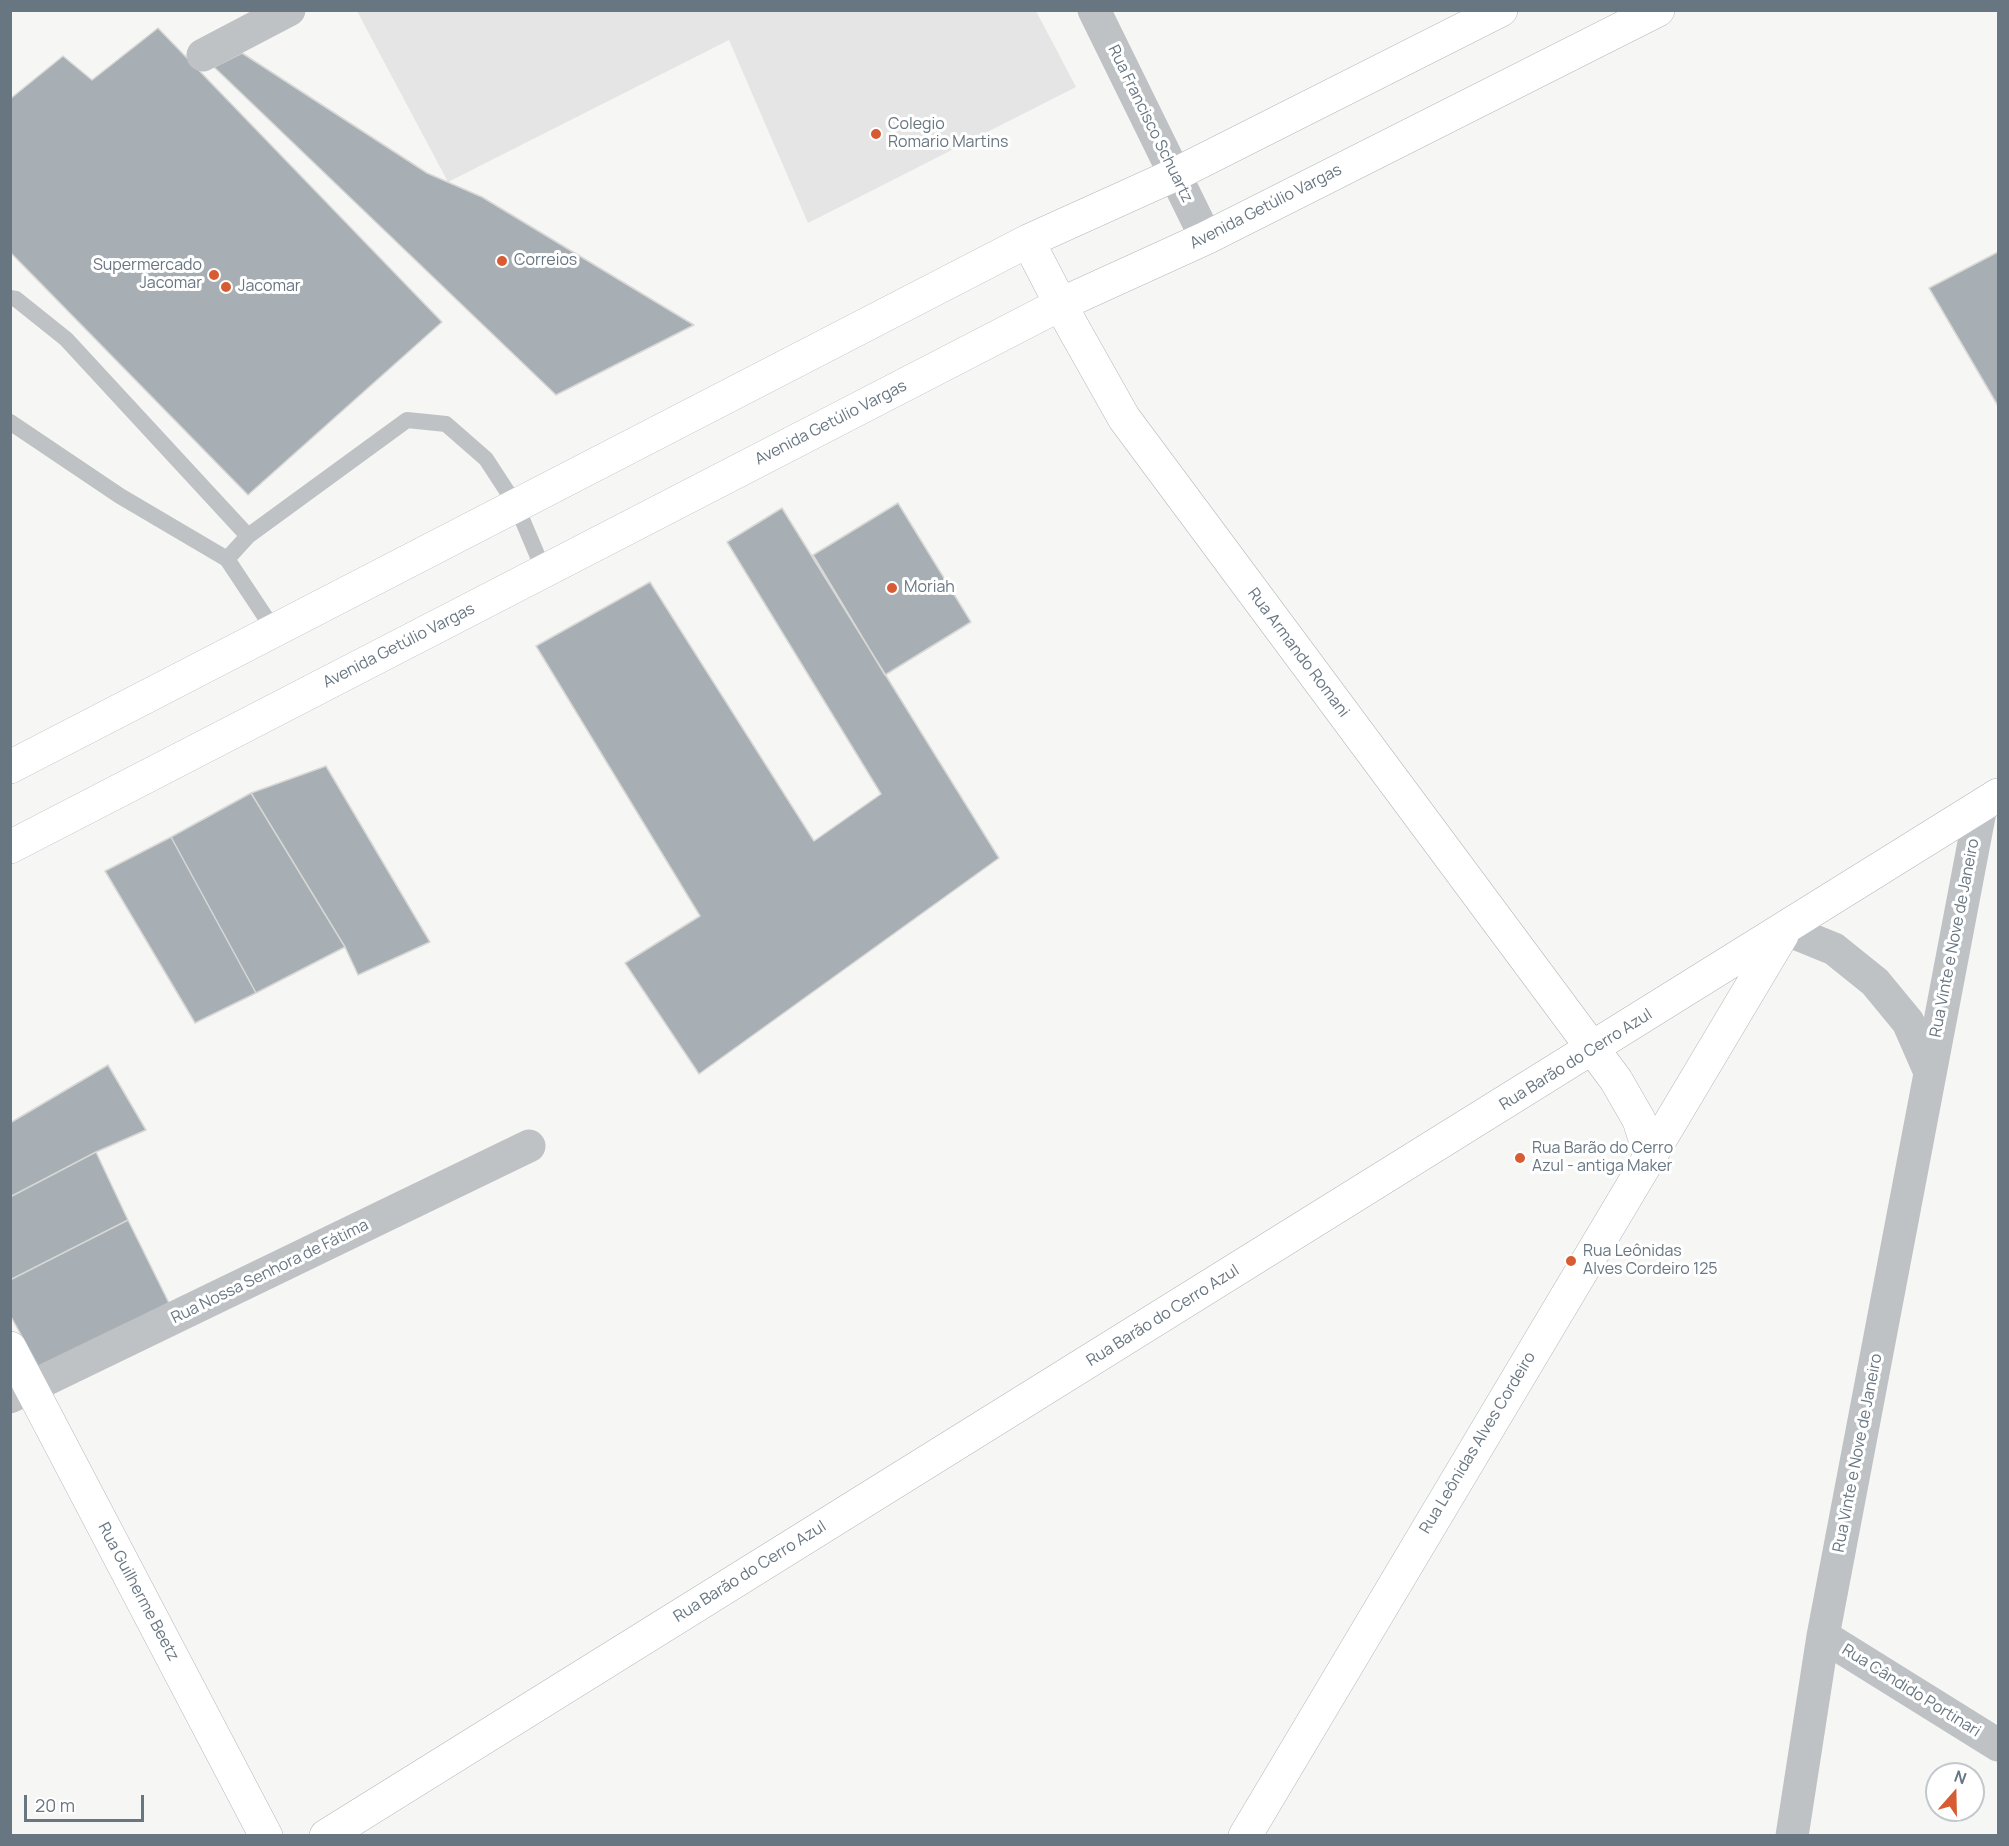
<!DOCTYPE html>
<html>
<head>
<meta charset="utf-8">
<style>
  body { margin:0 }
  #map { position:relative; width:2009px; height:1846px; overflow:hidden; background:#f6f6f4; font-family:Manrope,sans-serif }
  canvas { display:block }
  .frame { position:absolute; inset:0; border:12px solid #687682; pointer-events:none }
  .north { position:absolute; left:1925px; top:1762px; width:60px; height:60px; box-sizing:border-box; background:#fff; border:2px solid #c3c8cd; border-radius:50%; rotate:20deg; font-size:16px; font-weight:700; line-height:24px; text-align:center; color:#687682 }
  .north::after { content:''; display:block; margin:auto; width:21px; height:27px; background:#d75c33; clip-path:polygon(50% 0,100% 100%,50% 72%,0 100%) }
  .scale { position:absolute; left:24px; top:1795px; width:120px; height:27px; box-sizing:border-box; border:3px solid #687682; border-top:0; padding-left:8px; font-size:18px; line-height:21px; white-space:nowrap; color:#687682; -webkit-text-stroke:4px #fff; paint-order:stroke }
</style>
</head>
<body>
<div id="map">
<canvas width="2009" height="1846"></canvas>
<div class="frame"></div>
<div class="north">N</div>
<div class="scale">20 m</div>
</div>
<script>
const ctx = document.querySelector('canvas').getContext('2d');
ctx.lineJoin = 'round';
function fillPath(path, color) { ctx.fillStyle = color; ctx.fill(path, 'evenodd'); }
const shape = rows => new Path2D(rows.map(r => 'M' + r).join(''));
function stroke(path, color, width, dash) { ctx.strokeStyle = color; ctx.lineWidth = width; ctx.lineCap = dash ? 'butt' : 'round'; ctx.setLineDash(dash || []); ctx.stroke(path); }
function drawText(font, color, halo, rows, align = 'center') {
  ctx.font = font + ' Manrope,sans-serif'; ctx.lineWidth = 6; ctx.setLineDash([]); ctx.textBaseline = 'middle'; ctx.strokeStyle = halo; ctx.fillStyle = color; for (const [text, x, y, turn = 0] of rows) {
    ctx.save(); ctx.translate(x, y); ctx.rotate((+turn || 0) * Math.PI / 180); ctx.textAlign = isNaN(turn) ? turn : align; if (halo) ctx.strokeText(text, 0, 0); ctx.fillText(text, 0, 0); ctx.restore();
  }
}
fillPath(shape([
  [357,11,1036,11,1076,87,808,223,729,40,448,182]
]), '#e4e5e4');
const building = shape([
  [158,28,442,322,248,495,10,252,10,99,63,56,92,80,158,28],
  [242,53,427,173,482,197,694,325,556,395,214,67,242,53],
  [1998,252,1998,406,1929,288,1998,252],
  [898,503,971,622,885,675,813,555,898,503],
  [782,508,999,858,699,1074,625,963,700,916,536,646,650,582,814,841,881,794,727,542,782,508],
  [326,766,430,942,358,975,345,947,251,793,326,766],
  [251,793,345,947,256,993,171,837,251,793],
  [171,837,256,993,195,1023,105,871,171,837],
  [108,1065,146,1130,96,1152,10,1197,10,1123,108,1065],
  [96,1152,128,1220,10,1280,10,1197,96,1152],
  [128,1220,172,1309,40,1369,10,1315,10,1280,128,1220]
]);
fillPath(building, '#a8afb4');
stroke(building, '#d8d8d6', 1.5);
const secondary = shape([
  [1028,241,1071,324,1124,418,1616,1080,1639,1120,1650,1155],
  [10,767,1028,241,1174,175,1501,10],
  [10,847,1061,304,1206,238,1658,10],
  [10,1348,266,1836],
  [326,1836,1998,795],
  [1245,1836,1782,935]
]);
stroke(secondary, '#b3b7bb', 34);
stroke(shape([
  [10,298,16,299,66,339,248,536],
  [10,422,120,496,227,559],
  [274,630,227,559,248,536,407,420,446,424,486,459,516,505,544,571]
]), '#bec2c5', 16);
stroke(shape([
  [1094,10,1206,238],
  [203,55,289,10],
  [1785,929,1834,949,1875,982,1908,1022,1929,1070],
  [10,1397,529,1146],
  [1823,1636,1998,1745],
  [1792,1836,1823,1636,1981,806]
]), '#bec2c5', 33);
stroke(secondary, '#fff', 33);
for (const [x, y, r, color] of [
  [876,134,6,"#d75c33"],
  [502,261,6,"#d75c33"],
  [214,275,6,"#d75c33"],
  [226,287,6,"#d75c33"],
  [892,588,6,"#d75c33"],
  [1520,1158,6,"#d75c33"],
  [1571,1261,6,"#d75c33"]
]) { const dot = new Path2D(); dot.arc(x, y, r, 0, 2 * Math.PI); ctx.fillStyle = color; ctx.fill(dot); stroke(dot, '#fff', 2); }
drawText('16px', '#687682', '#fff', [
  ["Rua Francisco Schuartz",1150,124,64],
  ["Avenida Getúlio Vargas",1266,207,-27],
  ["Avenida Getúlio Vargas",831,423,-27],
  ["Avenida Getúlio Vargas",399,646,-27],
  ["Rua Armando Romani",1298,653,53],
  ["Rua Vinte e Nove de Janeiro",1955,938,-79],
  ["Rua Barão do Cerro Azul",1576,1060,-32],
  ["Rua Nossa Senhora de Fátima",270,1272,-26],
  ["Rua Barão do Cerro Azul",1163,1316,-32],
  ["Rua Leônidas Alves Cordeiro",1478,1443,-59],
  ["Rua Vinte e Nove de Janeiro",1858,1453,-79],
  ["Rua Barão do Cerro Azul",750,1572,-32],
  ["Rua Guilherme Beetz",138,1592,62],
  ["Rua Cândido Portinari",1911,1691,32]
]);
drawText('16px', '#687682', '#fff', [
  ["Colegio",888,125],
  ["Romario Martins",888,143],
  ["Correios",514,261],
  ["Supermercado",202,266,"right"],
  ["Jacomar",202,284,"right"],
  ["Jacomar",238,287],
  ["Moriah",904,588],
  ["Rua Barão do Cerro",1532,1149],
  ["Azul - antiga Maker",1532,1167],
  ["Rua Leônidas",1583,1252],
  ["Alves Cordeiro 125",1583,1270]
], 'left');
</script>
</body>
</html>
